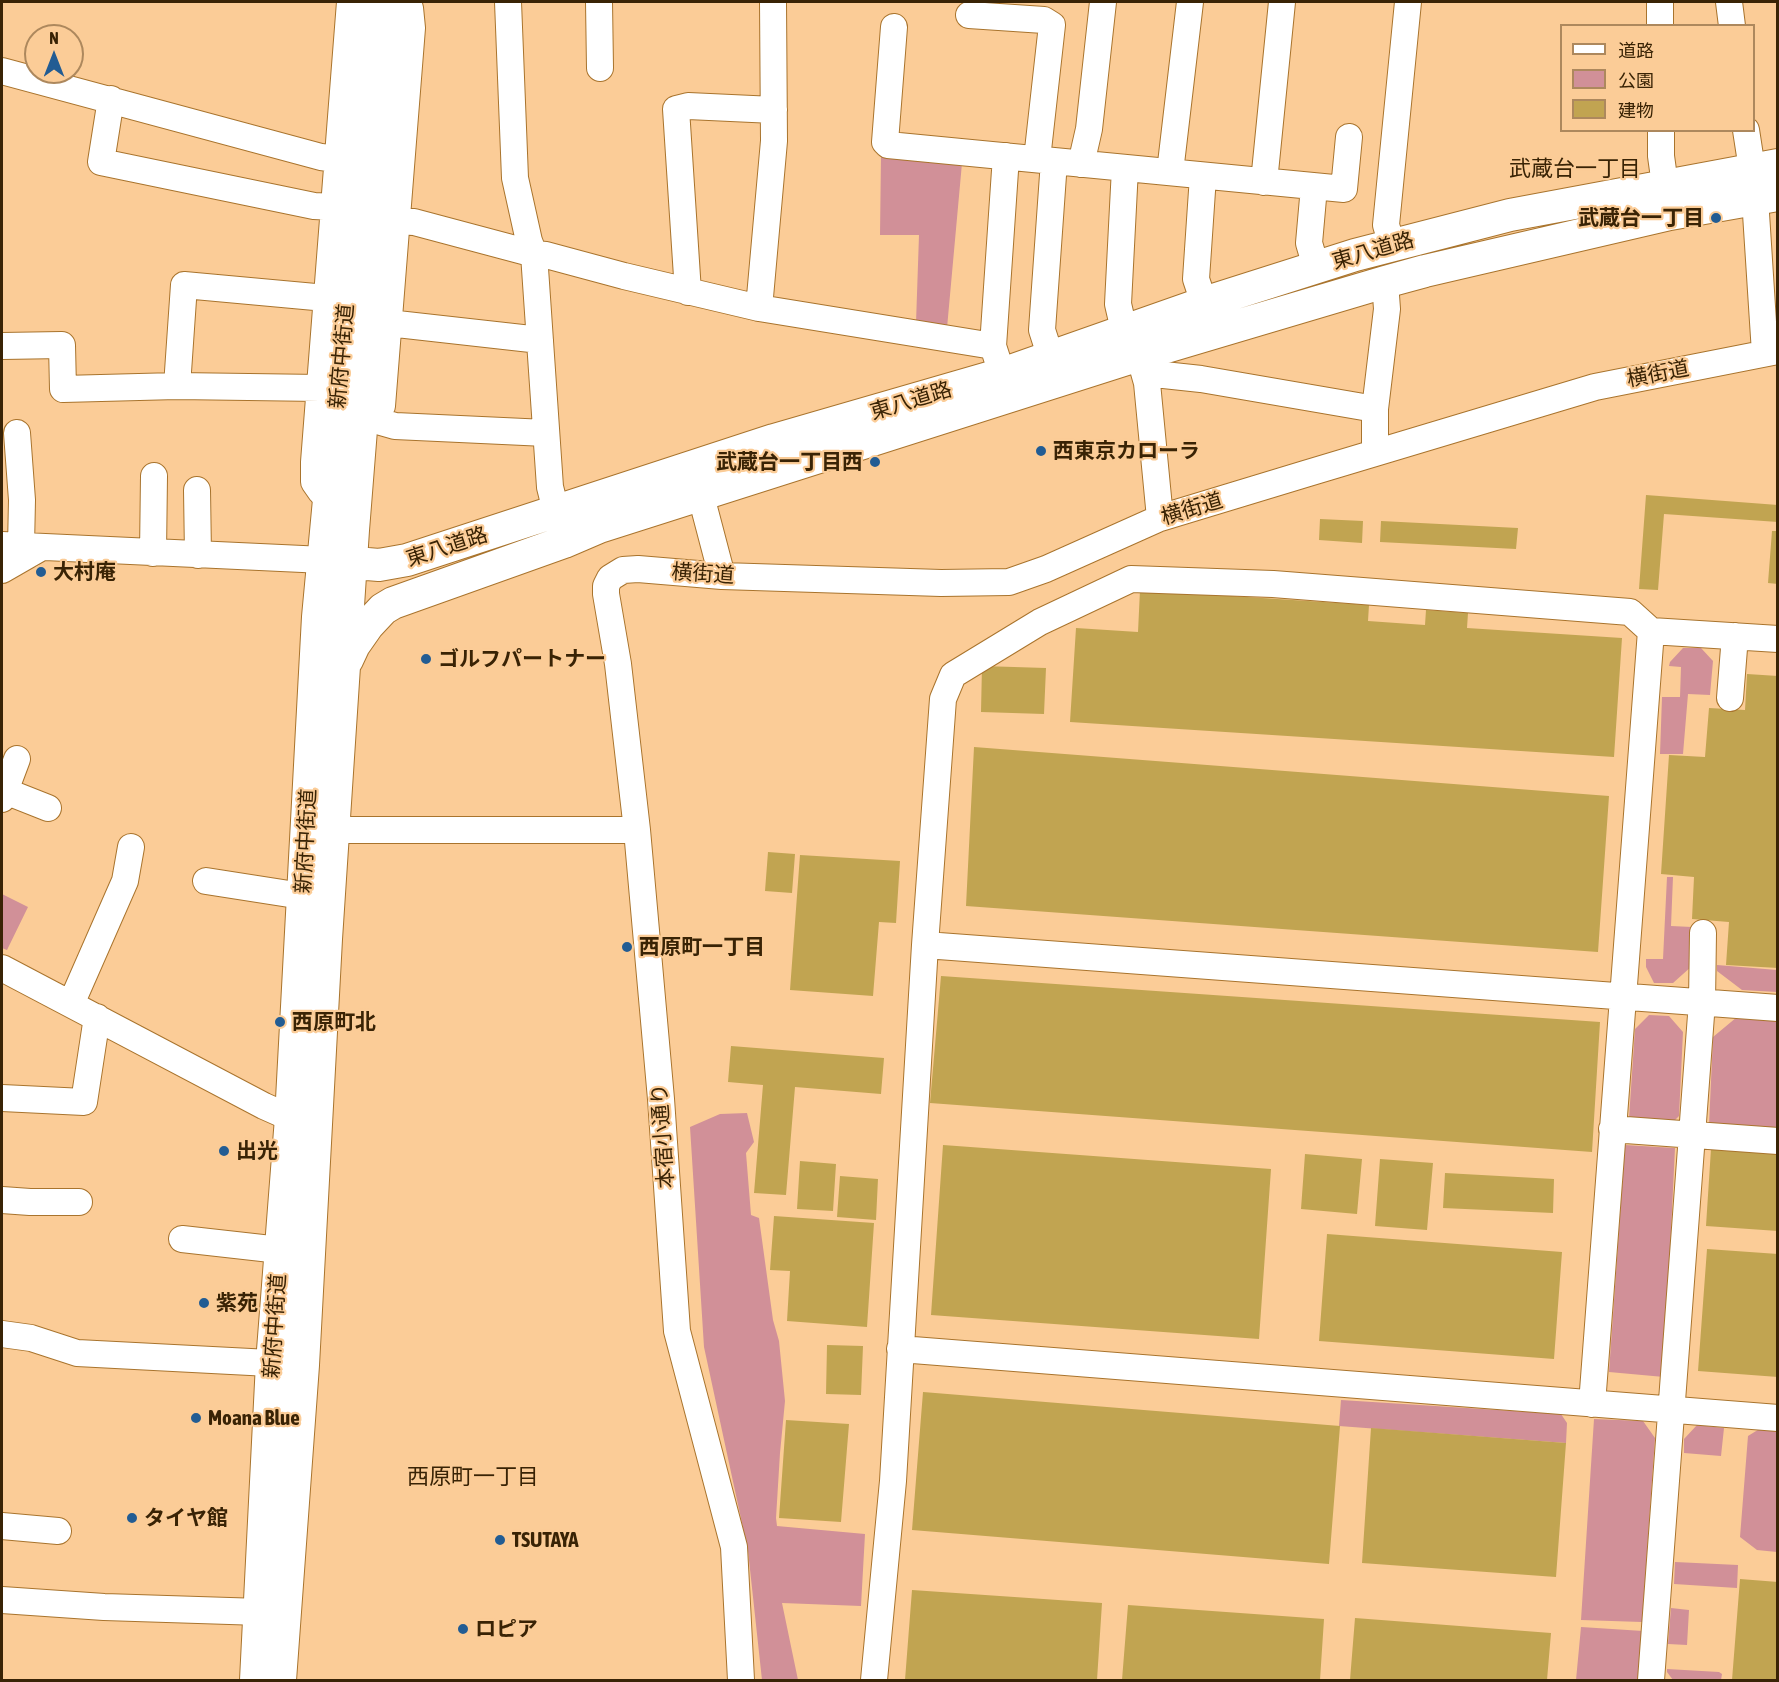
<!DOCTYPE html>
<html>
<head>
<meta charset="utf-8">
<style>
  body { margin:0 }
  #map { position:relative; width:1779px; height:1682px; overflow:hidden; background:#fbcc97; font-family:"Asap Condensed","Noto Sans JP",sans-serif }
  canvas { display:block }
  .frame { position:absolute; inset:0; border:3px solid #392305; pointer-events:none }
  .legend { position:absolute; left:1560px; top:24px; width:195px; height:108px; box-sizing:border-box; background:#fbcc97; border:2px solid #ad885d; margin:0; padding:8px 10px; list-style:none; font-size:18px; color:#392305 }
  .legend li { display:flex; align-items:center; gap:12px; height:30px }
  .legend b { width:30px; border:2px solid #ad885d }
  .north { position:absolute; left:24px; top:24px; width:60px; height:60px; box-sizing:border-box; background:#fbcc97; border:2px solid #ad885d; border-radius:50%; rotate:0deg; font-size:16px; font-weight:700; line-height:24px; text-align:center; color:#392305 }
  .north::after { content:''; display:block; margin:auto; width:21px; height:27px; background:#225c93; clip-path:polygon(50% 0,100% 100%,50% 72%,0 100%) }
</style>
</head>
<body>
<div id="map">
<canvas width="1779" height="1682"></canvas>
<div class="frame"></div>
<ul class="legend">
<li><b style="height:8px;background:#fff"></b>道路</li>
<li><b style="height:16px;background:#d19098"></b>公園</li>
<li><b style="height:16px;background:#c1a451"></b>建物</li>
</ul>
<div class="north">N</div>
</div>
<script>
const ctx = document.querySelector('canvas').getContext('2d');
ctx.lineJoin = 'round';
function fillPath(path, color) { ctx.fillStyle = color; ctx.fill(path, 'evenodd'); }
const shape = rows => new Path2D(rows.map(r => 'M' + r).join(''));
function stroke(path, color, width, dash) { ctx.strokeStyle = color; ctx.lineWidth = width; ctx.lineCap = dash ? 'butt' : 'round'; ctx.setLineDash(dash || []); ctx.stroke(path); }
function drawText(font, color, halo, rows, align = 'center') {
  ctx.font = font + ' "Asap Condensed","Noto Sans JP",sans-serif'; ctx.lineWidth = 4.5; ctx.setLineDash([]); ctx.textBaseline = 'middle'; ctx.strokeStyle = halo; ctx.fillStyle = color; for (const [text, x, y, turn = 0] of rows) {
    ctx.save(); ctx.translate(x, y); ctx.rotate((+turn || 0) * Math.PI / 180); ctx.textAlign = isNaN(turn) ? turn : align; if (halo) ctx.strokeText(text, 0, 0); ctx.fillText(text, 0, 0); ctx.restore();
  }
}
fillPath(shape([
  [881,156,962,163,947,328,916,323,919,235,880,235],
  [1683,648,1701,648,1713,661,1710,695,1688,694,1683,754,1660,754,1662,697,1680,697,1681,667,1669,666,1670,662],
  [1667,877,1673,877,1671,926,1692,927,1692,966,1673,983,1654,983,1646,967,1646,959,1663,959],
  [2,894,28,907,7,950,2,948],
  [1717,965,1777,970,1777,992,1742,990,1717,971],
  [1649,1015,1669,1016,1683,1032,1679,1116,1674,1121,1629,1118,1635,1029],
  [1737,1017,1777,1020,1777,1129,1709,1125,1713,1037],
  [747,1113,754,1142,746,1153,751,1215,759,1218,773,1320,779,1341,785,1401,780,1453,776,1518,777,1526,865,1534,861,1606,782,1603,798,1680,762,1680,748,1551,704,1347,690,1127,720,1114],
  [1625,1145,1675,1148,1664,1377,1609,1372],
  [1341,1400,1561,1414,1567,1423,1566,1443,1339,1426],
  [1594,1419,1643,1421,1655,1438,1642,1622,1581,1620],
  [1697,1425,1724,1428,1721,1456,1684,1453,1684,1439],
  [1761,1428,1777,1429,1777,1552,1757,1550,1740,1537,1748,1436],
  [1675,1562,1738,1565,1737,1588,1674,1584],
  [1671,1608,1689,1610,1687,1645,1668,1644],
  [1581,1627,1643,1631,1639,1680,1576,1680],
  [1667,1669,1719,1672,1722,1674,1721,1680,1673,1680,1667,1672]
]), '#d19098');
fillPath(shape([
  [1646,495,1778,505,1778,522,1664,514,1658,590,1639,589],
  [1320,519,1363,521,1362,543,1319,540],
  [1381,521,1518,528,1516,549,1380,542],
  [1772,531,1778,531,1778,584,1768,583],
  [1140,590,1369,605,1368,621,1425,625,1426,610,1468,613,1467,628,1622,638,1614,757,1070,722,1076,628,1138,632],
  [982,666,1046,668,1044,714,981,712],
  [1747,674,1778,676,1778,968,1726,965,1729,922,1692,919,1694,877,1661,874,1669,755,1705,757,1709,708,1745,710],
  [974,747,1609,796,1598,952,966,906],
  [768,852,795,854,792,893,765,891],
  [800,855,900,861,896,923,879,922,873,996,790,990],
  [941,976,1600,1022,1592,1152,930,1103],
  [731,1046,884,1058,881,1094,795,1087,786,1195,754,1193,763,1085,728,1082],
  [943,1145,1271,1169,1259,1339,931,1315],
  [1711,1149,1778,1153,1778,1231,1706,1226],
  [1305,1154,1362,1159,1357,1214,1301,1209],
  [1380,1159,1433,1163,1427,1230,1375,1226],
  [800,1161,836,1164,833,1211,797,1209],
  [1445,1173,1554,1179,1553,1213,1443,1208],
  [840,1176,878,1179,876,1220,837,1217],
  [774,1216,874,1223,867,1327,787,1321,790,1271,770,1270],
  [1327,1234,1562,1252,1554,1359,1319,1341],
  [1707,1249,1778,1254,1778,1377,1698,1371],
  [827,1345,863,1346,861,1395,826,1394],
  [923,1392,1340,1426,1329,1564,912,1530],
  [786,1420,849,1424,841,1522,779,1518],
  [1371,1428,1566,1443,1556,1577,1362,1563],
  [1740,1579,1778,1582,1778,1680,1732,1680],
  [912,1590,1102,1603,1097,1680,905,1680],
  [1128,1605,1324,1619,1320,1680,1122,1680],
  [1355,1618,1551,1633,1547,1680,1350,1680]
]), '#c1a451');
const minor = shape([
  [508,2,515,178,529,241,534,254,550,487,556,511],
  [599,2,600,68],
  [1660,2,1660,26],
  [1729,2,1732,26],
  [969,15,1044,20,1052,25,1037,159],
  [894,27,885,142,888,145,1344,189,1349,137],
  [2,71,321,157,337,159],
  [111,99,101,162,314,206,334,207],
  [1661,130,1661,156,1665,185],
  [1746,130,1752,169],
  [1081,164,1089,129,1103,2],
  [1170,172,1190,2],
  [1203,176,1196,279,1206,309],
  [1264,182,1282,2],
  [1314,187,1309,243,1316,267],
  [1755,198,1765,353],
  [396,221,414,222,534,254,546,255,624,276,759,308,993,346,1002,374],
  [1392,245,1386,225,1408,2],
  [688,292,676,109,688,106,774,110],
  [759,308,774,141,773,2],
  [388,323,540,340],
  [1124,330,1118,304,1125,168],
  [2,346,62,345,63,389,177,386,320,388],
  [993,346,1006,156],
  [1051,358,1042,330,1054,161],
  [1140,358,1147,383,1160,518],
  [1145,373,1201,379,1375,409],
  [177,386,184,285,326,298],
  [374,420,395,426,546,433],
  [362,424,374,420,382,406,412,28,410,8,404,2],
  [17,433,22,500,21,546],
  [1375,453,1375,409,1387,309,1385,282],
  [197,490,198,555],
  [330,495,321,492,314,482,314,462,350,2],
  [701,496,722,576],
  [2,545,324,560],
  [153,553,154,476],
  [2,570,42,547],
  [1730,698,1735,636],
  [5,791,48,808],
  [2,799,17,759],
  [334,830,637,830],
  [206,881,302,896],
  [925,945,1778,1008],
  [2,968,264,1106,291,1118],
  [71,1004,125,881,131,847],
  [2,1098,84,1102,97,1017],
  [1612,1129,1778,1141],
  [2,1200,30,1202,79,1202],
  [182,1239,280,1250],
  [2,1334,31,1338,77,1353,289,1364],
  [900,1349,1778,1418],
  [1592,1404,1651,631],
  [2,1526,58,1531],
  [2,1600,104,1607,261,1612],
  [741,1680,734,1547,677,1331,661,1099,637,830,618,664,606,594,606,586,610,578,623,570,638,569,722,576,941,583,1009,582,1046,569,1160,518,1305,474,1595,387,1778,351],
  [874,1680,893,1481,925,945,943,699,953,675,1040,622,1131,579,1273,584,1630,612,1651,631,1778,639],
  [1651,1680,1702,1002,1703,933]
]);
const major = shape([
  [331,561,379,565,407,560,774,440,1002,374,1204,303,1355,255,1510,215,1778,165],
  [347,660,354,645,368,625,383,609,393,603,564,542,599,527,1139,355,1385,282,1425,271,1670,214,1778,195],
  [256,1680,272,1363,291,1118,318,617,341,372,370,2],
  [280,1680,303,1365,326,939,353,530,395,2]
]);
stroke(minor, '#a9742d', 28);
stroke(major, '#a9742d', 34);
stroke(minor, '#fff', 26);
stroke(major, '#fff', 32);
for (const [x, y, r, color] of [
  [1716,218,6,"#225c93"],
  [1041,451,6,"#225c93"],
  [875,462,6,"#225c93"],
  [41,572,6,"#225c93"],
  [426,659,6,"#225c93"],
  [627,947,6,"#225c93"],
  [280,1022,6,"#225c93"],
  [224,1151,6,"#225c93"],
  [204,1303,6,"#225c93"],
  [196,1418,6,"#225c93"],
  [132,1518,6,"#225c93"],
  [500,1540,6,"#225c93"],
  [463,1629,6,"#225c93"]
]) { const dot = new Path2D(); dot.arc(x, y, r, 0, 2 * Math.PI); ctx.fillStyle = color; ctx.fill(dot); stroke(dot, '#fbcc97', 2); }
drawText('bold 21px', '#392305', '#fbcc97', [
  ["武蔵台一丁目",1704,218,"right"],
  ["西東京カローラ",1053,451],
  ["武蔵台一丁目西",863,462,"right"],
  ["大村庵",53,572],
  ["ゴルフパートナー",438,659],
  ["西原町一丁目",639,947],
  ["西原町北",292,1022],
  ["出光",236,1151],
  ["紫苑",216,1303],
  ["Moana Blue",208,1418],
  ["タイヤ館",144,1518],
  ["TSUTAYA",512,1540],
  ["ロピア",475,1629]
], 'left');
drawText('21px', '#392305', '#fbcc97', [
  ["東八道路",1373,251,-16],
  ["新府中街道",342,356,-85],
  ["横街道",1658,374,-11],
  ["東八道路",911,401,-17],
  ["横街道",1192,509,-17],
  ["東八道路",447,547,-18],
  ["横街道",703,574,4],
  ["新府中街道",306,841,-87],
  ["本宿小通り",663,1136,-94],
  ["新府中街道",275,1326,-86]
]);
drawText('22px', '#392305', '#fbcc97', [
  ["武蔵台一丁目",1575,169],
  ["西原町一丁目",473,1477]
]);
</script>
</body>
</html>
